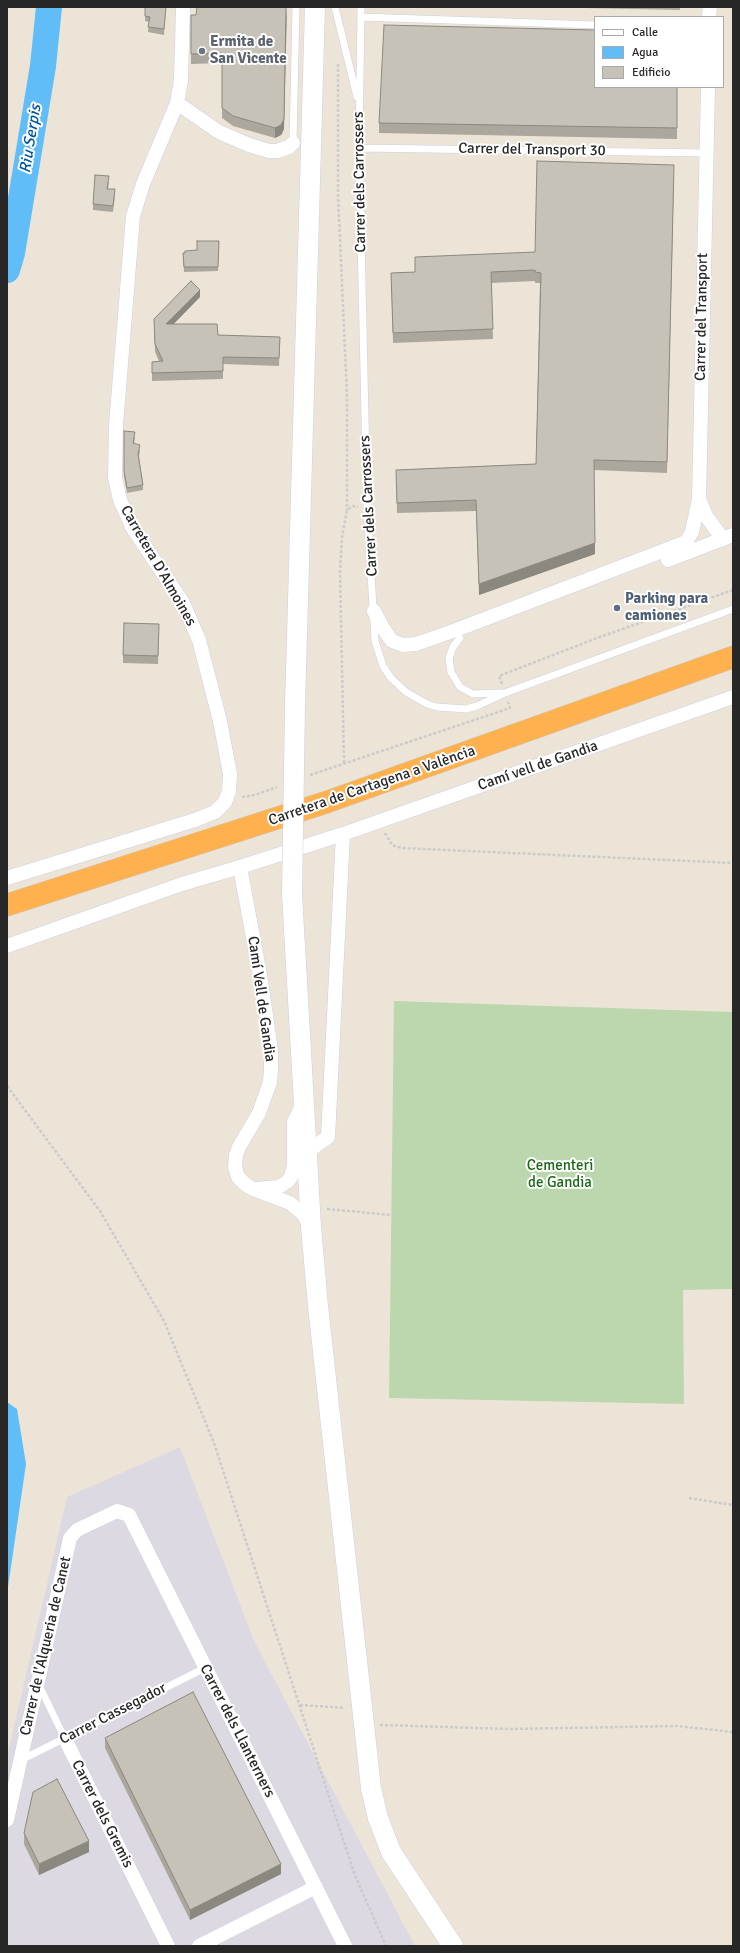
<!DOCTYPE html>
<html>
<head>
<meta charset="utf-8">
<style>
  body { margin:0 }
  #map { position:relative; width:740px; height:1953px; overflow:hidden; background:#ece5d7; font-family:Signika,sans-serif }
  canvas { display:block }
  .frame { position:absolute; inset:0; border:8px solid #272727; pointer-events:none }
  .legend { position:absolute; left:594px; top:16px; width:130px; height:72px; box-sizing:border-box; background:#fff; border:1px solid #a9a9a9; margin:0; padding:5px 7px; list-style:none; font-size:12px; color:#272727 }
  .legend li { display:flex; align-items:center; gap:8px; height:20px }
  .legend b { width:20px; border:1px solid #a9a9a9 }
</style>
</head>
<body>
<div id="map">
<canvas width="740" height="1953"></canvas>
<div class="frame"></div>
<ul class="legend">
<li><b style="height:5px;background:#fff"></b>Calle</li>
<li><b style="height:11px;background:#60bdf8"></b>Agua</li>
<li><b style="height:11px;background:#c7c2b7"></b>Edificio</li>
</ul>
</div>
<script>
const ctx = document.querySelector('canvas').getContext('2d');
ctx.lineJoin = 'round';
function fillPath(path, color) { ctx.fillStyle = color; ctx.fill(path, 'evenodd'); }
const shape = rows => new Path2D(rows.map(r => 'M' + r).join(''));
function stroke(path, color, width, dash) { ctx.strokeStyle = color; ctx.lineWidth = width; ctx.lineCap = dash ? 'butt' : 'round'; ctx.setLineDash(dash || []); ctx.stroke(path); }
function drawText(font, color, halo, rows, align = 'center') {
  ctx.font = font + ' Signika,sans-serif'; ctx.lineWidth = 4; ctx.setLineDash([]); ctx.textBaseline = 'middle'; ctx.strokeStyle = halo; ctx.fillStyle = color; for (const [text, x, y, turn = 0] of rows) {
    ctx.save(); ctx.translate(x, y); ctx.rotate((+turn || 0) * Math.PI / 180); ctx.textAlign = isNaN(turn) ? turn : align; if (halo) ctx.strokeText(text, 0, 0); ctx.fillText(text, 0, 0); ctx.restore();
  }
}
fillPath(shape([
  [180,1447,254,1641,415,1946,7,1946,7,1757,67,1497]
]), '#ddd9e3');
fillPath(shape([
  [394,1001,733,1012,733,1289,683,1290,684,1404,389,1398]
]), '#bcd7ad');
fillPath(shape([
  [7,1402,17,1409,26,1464,7,1594]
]), '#60bdf8');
stroke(shape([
  [7,270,12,253,43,66,49,7]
]), '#60bdf8', 26);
const lane = shape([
  [335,7,357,97],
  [361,7,359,148,367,507,375,641,383,666,391,678,406,692,427,704,437,707,466,709,477,706,505,693,733,609],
  [361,17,595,25],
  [293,143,296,7],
  [359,148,706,153],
  [460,638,453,647,449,658,451,672,460,687,473,694,501,693],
  [39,1685,65,1739],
  [21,1760,205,1668]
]);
const street = shape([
  [183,7,181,80,177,103,219,132,249,145,269,151,277,151,289,147,293,143],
  [709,17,710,7],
  [708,87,699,499,706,516,723,539],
  [668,560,733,535],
  [374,611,383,628,392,641,403,645,416,644,456,630,686,542,692,532,699,499],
  [240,867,260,975,271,1050,271,1069,270,1082,259,1113,239,1147,236,1155,235,1167,238,1177,245,1184,253,1189,290,1203,303,1214,311,1227],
  [7,878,195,820,215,812,225,802,229,791,230,774,220,721,199,640,183,603,132,527,120,500,115,478,116,425,133,216,143,184,177,103],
  [7,946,182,884,240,867,343,834,733,697],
  [307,1152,328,1137,343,834],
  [257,1189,279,1187,288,1181,291,1177,294,1165,294,1122,303,1104],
  [65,1739,168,1946],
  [7,1820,70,1538,77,1530,117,1511,129,1515,345,1946],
  [199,1946,316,1887]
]);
const secondary = shape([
  [295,706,315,7],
  [292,894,311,1227,318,1306,371,1788,378,1818,391,1852,453,1946]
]);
const highway = shape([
  [7,905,327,802,733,657]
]);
stroke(lane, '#cdcee2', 8);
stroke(street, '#cdcee2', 15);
stroke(secondary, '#cdcee2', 21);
stroke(highway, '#cbcbcb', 23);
stroke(shape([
  [338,64,338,195,347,395,347,510],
  [502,684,499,676,597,638,733,590],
  [344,763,340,573,342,537,347,510,353,506,358,507],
  [310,775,510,708,508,702],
  [242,797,255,795,277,787],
  [385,833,392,845,402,848,733,863],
  [7,1086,100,1211,164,1321,214,1443,354,1873,386,1946],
  [327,1209,391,1215],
  [689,1498,733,1505],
  [300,1705,345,1708],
  [380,1725,509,1729,677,1726,733,1732]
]), '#cbcbcb', 2.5, [3, 2]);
stroke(lane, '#fff', 7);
stroke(street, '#fff', 14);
stroke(secondary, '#fff', 20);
stroke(highway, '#ffb14f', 22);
const secondaryBridge = shape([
  [292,894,295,706]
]);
stroke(secondaryBridge, '#cdcee2', 21, []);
stroke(secondaryBridge, '#fff', 20);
fillPath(shape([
  [166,7,164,35,148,32,149,22,145,21,145,16],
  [536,7,680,7,680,10],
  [191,15,196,15,284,129,281,135,275,138,233,126,222,118,222,63,191,64],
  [677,87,677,139,379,133,379,123],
  [674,175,667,473,594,470,595,554,479,595,476,511,397,513,396,470,536,464,540,283,535,283,535,281,491,283,493,339,393,343,391,273,415,272,535,252],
  [109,182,108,189,115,195,113,212,93,210,93,204],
  [219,241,218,271,184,272,183,253,197,250],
  [200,297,173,324,218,335,280,337,279,366,223,364,223,379,152,381,152,362,159,361,155,352,154,319],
  [124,431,135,437,134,444,140,450,139,457,143,485,143,490,127,493,124,476],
  [159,632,158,664,123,663,123,655],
  [105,1738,281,1874,190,1920,105,1748],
  [24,1833,89,1852,39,1875,24,1844]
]), '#aba79d');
fillPath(shape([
  [287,7,284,129,281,135,275,138,275,128],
  [200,290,200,297,166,332,166,324],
  [595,543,595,554,479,595,479,584],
  [89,1841,89,1852,39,1875,39,1864],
  [281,1864,281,1874,190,1920,190,1910]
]), '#8b8880');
const building = shape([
  [145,7,166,7,164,29,148,27,150,17,145,16,145,7],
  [197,7,286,7,284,119,281,125,275,128,233,116,222,108,222,53,191,54,191,15,196,15,197,7],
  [384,25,595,30,595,87,677,87,677,128,379,123,384,25],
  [537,161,674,165,667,462,594,460,595,543,479,584,476,500,397,503,396,470,536,464,541,273,535,272,535,270,491,272,493,329,393,333,391,273,415,272,415,257,535,252,537,161],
  [95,175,109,176,107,189,115,189,113,206,93,204,95,175],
  [197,241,219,241,218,267,184,267,183,253,185,253,185,251,197,250,197,241],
  [191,281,200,290,166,324,217,324,218,335,280,337,279,358,223,357,223,371,152,373,152,362,163,361,155,344,154,319,191,281],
  [124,431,135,432,133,443,140,445,138,454,143,485,127,488,124,471,124,431],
  [124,623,159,624,158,656,123,655,124,623],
  [193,1692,281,1864,190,1910,105,1738,193,1692],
  [57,1779,89,1841,39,1864,24,1833,33,1792,57,1779]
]);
fillPath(building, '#c7c2b7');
stroke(building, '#8b8880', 1);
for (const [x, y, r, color] of [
  [202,51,4,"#6b7280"],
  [617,608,4,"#5c6f8a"]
]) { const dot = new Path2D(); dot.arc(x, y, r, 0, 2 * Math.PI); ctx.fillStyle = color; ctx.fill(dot); stroke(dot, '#fff', 1.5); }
drawText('bold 15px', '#5b616d', '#fff', [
  ["Ermita de",210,42],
  ["San Vicente",210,59]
], 'left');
drawText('15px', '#272727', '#fff', [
  ["Carrer del Transport 30",532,150,1],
  ["Carrer dels Carrossers",360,182,-91],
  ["Carrer del Transport",702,317,-89],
  ["Carrer dels Carrossers",369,506,-93],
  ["Carretera D'Almoines",158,566,60],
  ["Camí vell de Gandia",538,766,-19],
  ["Carretera de Cartagena a València",372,786,-19],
  ["Camí Vell de Gandia",261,999,82],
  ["Carrer de l'Alqueria de Canet",46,1646,-77],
  ["Carrer Cassegador",113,1714,-27],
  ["Carrer dels Llanterners",237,1731,63],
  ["Carrer dels Gremis",102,1814,63]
]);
drawText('bold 15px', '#4e5e75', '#fff', [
  ["Parking para",625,599],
  ["camiones",625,616]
], 'left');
drawText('15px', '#1a6913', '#fff', [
  ["Cementeri",560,1166],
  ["de Gandia",560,1183]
]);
drawText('italic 16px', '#0256a1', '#fff', [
  ["Riu Serpis",31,139,-81]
]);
</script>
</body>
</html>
